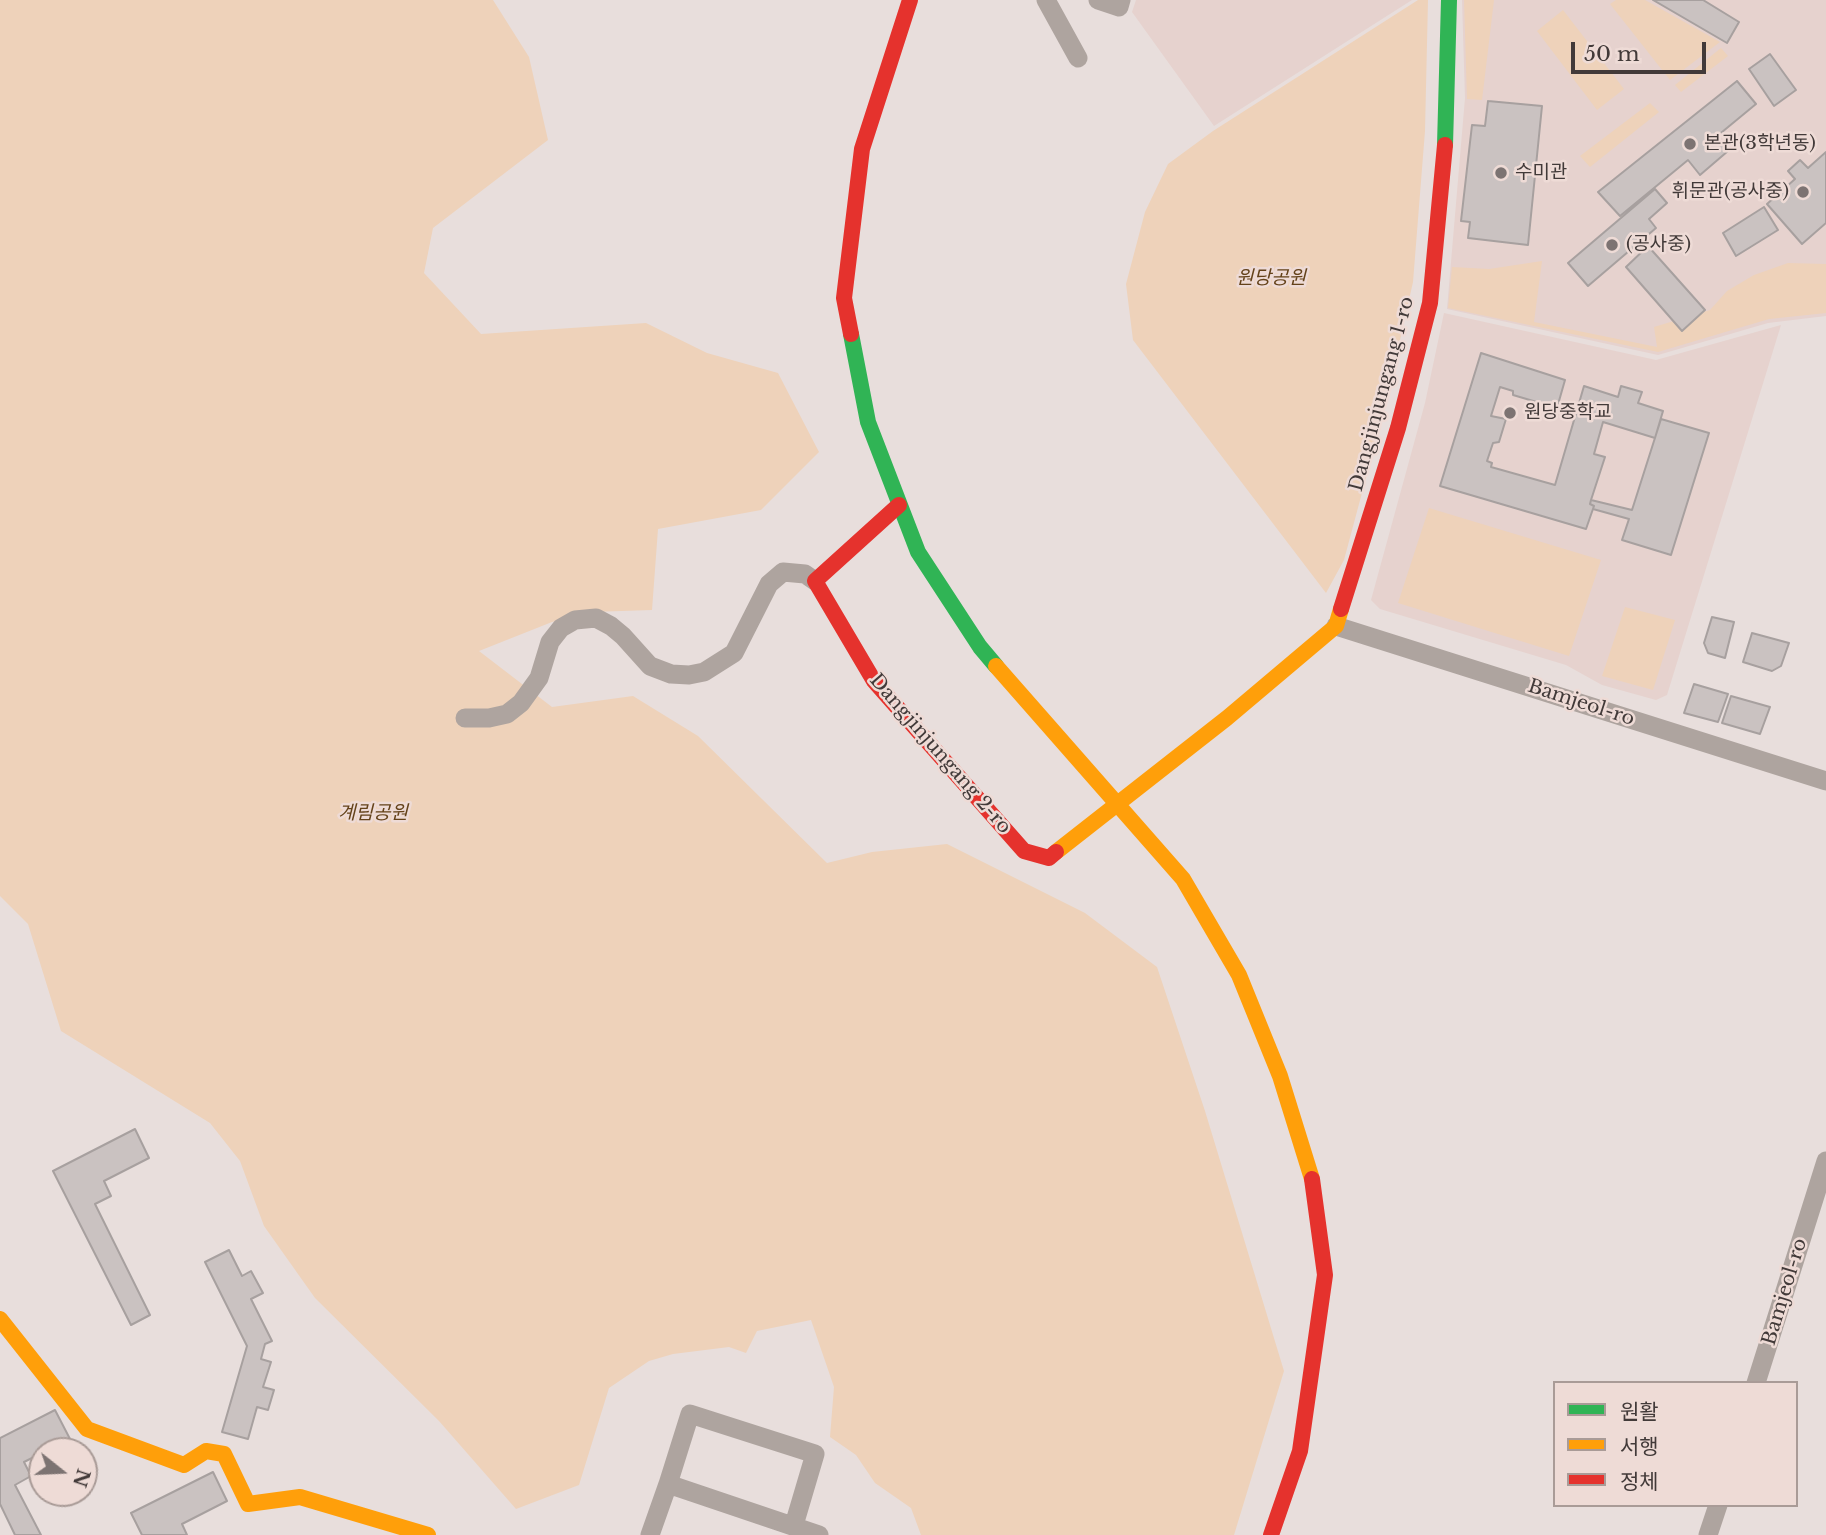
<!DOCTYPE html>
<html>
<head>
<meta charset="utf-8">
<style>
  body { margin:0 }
  #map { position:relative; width:1826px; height:1535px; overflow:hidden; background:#e8dedc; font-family:"Libre Baskerville","Noto Sans KR",serif }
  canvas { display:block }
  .legend { position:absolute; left:1553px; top:1381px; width:245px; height:126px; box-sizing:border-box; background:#eedbd6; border:2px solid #a99b97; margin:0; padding:9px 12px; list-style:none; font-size:21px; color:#423a39 }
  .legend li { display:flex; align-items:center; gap:14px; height:35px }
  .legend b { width:35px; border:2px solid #a99b97 }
  .north { position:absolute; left:28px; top:1437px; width:70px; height:70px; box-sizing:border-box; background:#eedbd6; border:2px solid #a99b97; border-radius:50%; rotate:108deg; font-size:19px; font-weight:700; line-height:28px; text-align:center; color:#423a39 }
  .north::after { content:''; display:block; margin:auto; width:24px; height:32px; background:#7c7372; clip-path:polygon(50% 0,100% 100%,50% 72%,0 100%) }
  .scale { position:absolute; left:1571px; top:42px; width:135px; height:32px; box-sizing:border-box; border:4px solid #423a39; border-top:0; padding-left:9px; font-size:21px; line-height:24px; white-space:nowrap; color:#423a39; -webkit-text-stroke:5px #eedbd6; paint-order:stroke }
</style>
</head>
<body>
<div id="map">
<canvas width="1826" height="1535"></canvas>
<ul class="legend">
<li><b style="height:9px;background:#30b455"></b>원활</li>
<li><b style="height:9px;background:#ff9f0a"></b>서행</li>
<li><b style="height:9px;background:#e5322d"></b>정체</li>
</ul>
<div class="north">N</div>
<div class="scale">50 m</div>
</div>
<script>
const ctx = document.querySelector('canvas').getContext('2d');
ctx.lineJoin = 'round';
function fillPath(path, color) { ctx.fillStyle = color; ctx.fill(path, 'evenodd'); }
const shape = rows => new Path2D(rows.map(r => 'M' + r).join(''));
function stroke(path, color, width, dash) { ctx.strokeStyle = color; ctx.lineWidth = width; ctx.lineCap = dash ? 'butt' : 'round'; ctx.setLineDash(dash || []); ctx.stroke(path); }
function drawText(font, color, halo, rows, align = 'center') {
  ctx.font = font + ' "Libre Baskerville","Noto Sans KR",serif'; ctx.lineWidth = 5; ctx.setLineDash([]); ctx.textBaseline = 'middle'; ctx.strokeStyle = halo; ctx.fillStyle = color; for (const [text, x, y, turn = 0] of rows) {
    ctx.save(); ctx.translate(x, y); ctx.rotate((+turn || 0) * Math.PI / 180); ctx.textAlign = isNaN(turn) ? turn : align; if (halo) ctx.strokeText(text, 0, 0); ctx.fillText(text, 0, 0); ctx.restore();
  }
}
fillPath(shape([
  [1136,0,1412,0,1214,126,1132,12],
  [1462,0,1826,0,1826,316,1768,323,1658,355,1447,309,1465,98],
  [1444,313,1656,360,1781,325,1667,695,1656,700,1602,685,1566,665,1380,609,1371,600,1425,403]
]), '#e6d2ce');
fillPath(shape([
  [0,0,493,0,529,57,548,140,433,228,424,273,481,334,646,323,707,353,778,373,819,452,761,510,658,529,652,610,591,612,552,622,479,651,552,707,633,696,698,736,827,863,872,852,947,844,1085,913,1157,967,1205,1111,1284,1371,1234,1535,921,1535,911,1508,875,1483,856,1455,830,1437,834,1387,811,1320,757,1331,746,1353,729,1347,673,1354,649,1361,609,1388,579,1485,516,1509,439,1421,315,1298,264,1226,240,1161,210,1123,61,1031,28,924,0,896],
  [1418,0,1428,0,1425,131,1413,282,1385,407,1344,560,1326,593,1133,340,1126,284,1145,212,1168,164,1213,131],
  [1464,0,1494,0,1482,100,1467,99],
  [1616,0,1645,0,1720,42,1670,80,1610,4],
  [1563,10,1624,89,1597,110,1537,31],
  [1721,48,1728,56,1681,92,1675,85],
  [1650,103,1659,112,1590,167,1580,156],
  [1542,261,1534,322,1657,347,1654,327,1710,310,1727,291,1754,275,1788,263,1826,264,1826,313,1769,319,1658,352,1448,308,1452,267,1489,269],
  [1429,508,1601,560,1569,656,1398,603],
  [1625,607,1675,620,1653,690,1602,676]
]), '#eed2ba');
const building = shape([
  [1653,0,1703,0,1739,22,1727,43,1653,0],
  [1770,54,1796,90,1774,106,1749,69,1770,54],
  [1737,81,1756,104,1716,137,1728,151,1700,175,1688,160,1620,216,1598,192,1737,81],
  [1488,101,1542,106,1528,245,1468,238,1470,222,1461,221,1472,125,1485,126,1488,101],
  [1826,152,1826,223,1802,244,1767,204,1795,179,1788,171,1800,160,1808,168,1826,152],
  [1655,189,1667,203,1649,219,1656,228,1588,286,1568,263,1655,189],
  [1764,207,1778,230,1736,256,1723,233,1764,207],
  [1648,246,1705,310,1682,331,1626,267,1648,246],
  [1481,353,1565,380,1557,408,1513,395,1513,391,1500,387,1491,416,1506,419,1499,442,1493,443,1487,461,1492,463,1491,467,1555,485,1584,386,1618,397,1621,386,1642,392,1638,403,1663,411,1655,438,1603,422,1594,454,1605,457,1591,500,1590,504,1594,506,1586,529,1440,486,1481,353],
  [1661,419,1709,433,1671,555,1622,540,1629,519,1593,509,1594,506,1590,504,1591,500,1632,510,1661,419],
  [1712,617,1734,622,1725,658,1708,653,1704,643,1712,617],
  [1752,633,1789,643,1781,666,1772,671,1743,662,1752,633],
  [1694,684,1728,694,1718,722,1684,713,1694,684],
  [1731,696,1770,707,1760,734,1722,723,1731,696],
  [135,1129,149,1158,104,1181,111,1196,95,1204,150,1315,131,1325,53,1171,135,1129],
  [229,1250,242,1276,251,1271,263,1293,251,1299,272,1341,265,1344,261,1359,271,1362,263,1387,274,1390,268,1410,257,1407,248,1439,222,1432,247,1346,205,1262,229,1250],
  [55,1410,70,1439,24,1462,31,1476,15,1485,41,1535,15,1535,0,1504,0,1438,55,1410],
  [213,1472,227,1501,182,1524,187,1535,142,1535,131,1513,213,1472]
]);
fillPath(building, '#cac2c1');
stroke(building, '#a7a09f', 2);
stroke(shape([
  [1046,0,1078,58],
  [1098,0,1119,7,1121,0],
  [1336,626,1826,781],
  [465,718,489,718,507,714,521,703,539,678,550,642,561,628,575,620,596,618,611,626,623,636,650,666,671,674,689,675,704,672,734,653,769,584,783,572,805,574,815,581],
  [1756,1383,1826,1161],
  [668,1484,690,1414,815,1454,794,1525],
  [650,1535,668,1484,819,1535],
  [1708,1535,1718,1505]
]), '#aea49f', 19);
stroke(shape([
  [1445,145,1449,0],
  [851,334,868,422,918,552,980,647,996,666]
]), '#30b455', 16);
stroke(shape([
  [996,666,1183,879,1239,975,1280,1076,1312,1179],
  [1056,852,1227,718,1336,626,1341,609],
  [0,1319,87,1429,184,1465,206,1451,224,1454,248,1504,300,1497,428,1535]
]), '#ff9f0a', 16);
stroke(shape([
  [851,334,844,298,862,149,910,0],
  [899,505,815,581,874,681,1024,851,1049,858,1056,852],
  [1341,609,1398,428,1430,303,1445,145],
  [1271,1535,1300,1451,1325,1275,1312,1179]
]), '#e5322d', 16);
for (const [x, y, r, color] of [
  [1690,144,7,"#7c7372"],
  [1501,173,7,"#7c7372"],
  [1803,192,7,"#7c7372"],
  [1612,245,7,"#7c7372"],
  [1510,413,7,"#7c7372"]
]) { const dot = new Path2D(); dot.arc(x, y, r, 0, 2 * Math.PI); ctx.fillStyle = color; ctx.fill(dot); stroke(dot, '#eedbd6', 2.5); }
drawText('19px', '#423a39', '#eedbd6', [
  ["본관(3학년동)",1704,144],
  ["수미관",1515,173],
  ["휘문관(공사중)",1789,192,"right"],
  ["(공사중)",1626,245],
  ["원당중학교",1524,413]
], 'left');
drawText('italic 19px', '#64421a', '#eedbd6', [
  ["원당공원",1271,279],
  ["계림공원",373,814]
]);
drawText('19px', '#423a39', '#eedbd6', [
  ["Dangjinjungang 1-ro",1382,394,-75],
  ["Bamjeol-ro",1581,703,18],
  ["Dangjinjungang 2-ro",940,754,49],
  ["Bamjeol-ro",1785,1292,-73]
]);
</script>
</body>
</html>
